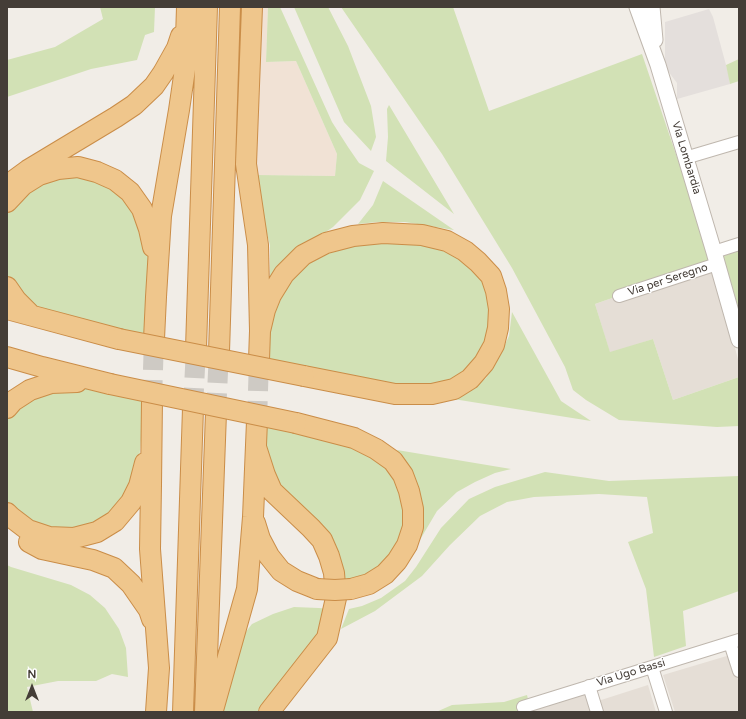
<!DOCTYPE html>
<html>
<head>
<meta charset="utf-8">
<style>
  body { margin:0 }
  #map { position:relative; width:746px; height:719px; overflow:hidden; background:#f1ede7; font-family:"Varela Round",sans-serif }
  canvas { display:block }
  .frame { position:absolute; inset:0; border:8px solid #443d37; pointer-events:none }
  .north { position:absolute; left:12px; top:667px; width:40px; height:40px; -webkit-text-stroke:3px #fff; paint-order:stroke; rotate:0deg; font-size:11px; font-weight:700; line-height:16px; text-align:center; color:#443d37 }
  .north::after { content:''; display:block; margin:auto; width:14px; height:18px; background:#443d37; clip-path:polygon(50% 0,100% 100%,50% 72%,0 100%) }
</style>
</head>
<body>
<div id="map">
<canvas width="746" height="719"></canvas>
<div class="frame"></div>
<div class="north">N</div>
</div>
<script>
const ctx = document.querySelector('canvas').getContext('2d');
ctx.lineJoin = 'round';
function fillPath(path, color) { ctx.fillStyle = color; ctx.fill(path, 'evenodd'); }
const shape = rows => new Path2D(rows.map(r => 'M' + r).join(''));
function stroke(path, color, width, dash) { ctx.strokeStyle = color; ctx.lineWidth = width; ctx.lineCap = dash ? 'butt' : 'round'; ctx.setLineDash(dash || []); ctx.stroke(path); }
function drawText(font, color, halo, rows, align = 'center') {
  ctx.font = font + ' "Varela Round",sans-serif'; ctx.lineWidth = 3; ctx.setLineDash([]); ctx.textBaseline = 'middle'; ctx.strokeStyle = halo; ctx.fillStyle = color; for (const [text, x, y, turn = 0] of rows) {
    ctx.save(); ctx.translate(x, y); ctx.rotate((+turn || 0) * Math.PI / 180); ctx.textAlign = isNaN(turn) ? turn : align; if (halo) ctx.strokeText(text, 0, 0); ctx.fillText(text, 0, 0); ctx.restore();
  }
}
fillPath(shape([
  [712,263,739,363,739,377,673,400,653,339,610,353,595,304],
  [730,655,739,683,739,712,675,712,663,675],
  [648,685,656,712,602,712,598,701],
  [585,693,591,712,531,712,531,711]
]), '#e5ded6');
fillPath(shape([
  [259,7,268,7,266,62,296,61,337,154,335,176,253,175]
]), '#f1e2d5');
fillPath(shape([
  [709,9,713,17,729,76,730,84,677,99,677,83,665,67,665,22]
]), '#e4dfdc');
fillPath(shape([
  [100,7,155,7,154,32,145,35,137,60,91,69,7,97,7,60,55,47,103,19],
  [268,7,280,7,332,122,348,147,359,163,374,171,360,200,333,227,308,244,270,287,270,245,261,212,261,191,257,175,335,176,337,154,296,61,266,62],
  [294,7,328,7,348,46,371,106,376,137,371,151,344,122],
  [341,7,453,7,489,111,642,54,686,184,712,263,595,304,610,352,653,339,673,400,739,377,739,426,717,427,619,420,586,400,573,390,565,367,512,268,442,154],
  [739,59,739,81,730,84,726,65],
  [389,105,454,214,386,161,388,137,387,109],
  [72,173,124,192,148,239,149,261,146,338,49,314,29,303,9,282,7,276,7,216,10,208,25,191],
  [383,181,454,230,405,222,377,222,358,224,373,205],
  [351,241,423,241,466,255,493,292,492,338,464,374,444,384,389,386,265,361,267,328,279,292,308,259],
  [739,251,739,310,723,256],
  [512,312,561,401,591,421,447,398,455,397,468,392,486,378,498,359,509,336],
  [79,388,109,391,145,398,138,470,116,511,86,529,43,528,21,517,7,503,7,416,29,396],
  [263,423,329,433,394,469,408,512,398,550,371,576,345,584,280,490,265,458],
  [397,450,511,469,495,473,475,482,457,492,437,511,411,555,411,470],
  [545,472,609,481,739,476,739,591,683,611,686,646,654,657,646,589,628,542,653,533,647,497,599,494,534,497,507,502,480,516,450,545,422,576,375,611,341,629,349,609,362,606,381,598,405,581,416,567,441,528,469,499,495,487],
  [7,565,11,567,71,585,90,595,105,608,119,629,126,648,128,677,112,674,96,681,58,681,27,687,33,712,7,712],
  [294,607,319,608,329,609,326,624,263,712,223,712,226,687,241,638,252,624,273,614],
  [527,695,531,712,436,712,452,705,504,702]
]), '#d2e1b5');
stroke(shape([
  [152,400,154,339],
  [193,408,196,348],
  [216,413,219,352],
  [257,421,259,360]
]), '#cecac4', 20, [20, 10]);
const minor = shape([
  [685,158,739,142],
  [714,252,739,244],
  [619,296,717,264],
  [730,643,739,671],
  [652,667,666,712],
  [589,686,597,712],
  [523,707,739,640]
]);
const tertiary = shape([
  [637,7,658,65,714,252,739,340],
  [652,7,655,40]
]);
const trunk = shape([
  [252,7,246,164,258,245,260,331,259,360],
  [7,188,13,181,28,170,116,117,134,105,154,86,163,73,177,48,181,36],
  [7,202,23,185,39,175,58,169,78,167,97,172,115,180,130,192,142,209,149,229,153,247],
  [7,287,16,300,31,315],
  [7,309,33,316,119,339],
  [260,331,265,310,271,295,284,274,303,255,326,243,353,236,383,233,422,235,447,241,465,251,478,262,491,276,496,291,499,309,498,328,494,345,484,363,470,379,454,389,432,394,395,394,304,376],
  [154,339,156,297,161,216,179,110,185,69,187,7],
  [196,348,207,7],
  [219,352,230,7],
  [7,357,42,367,110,384],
  [152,400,151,485,150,549,159,668,156,712],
  [7,408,13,401,30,390,51,383,77,382],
  [296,423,354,438,376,449,393,461,403,475,409,491,413,509,413,527,407,545,397,561,385,574,369,584,351,589],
  [256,447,265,475,272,491,311,528,322,540,329,556,334,573,336,598,327,638,269,712],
  [7,513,11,517,28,530,49,537,74,538,97,532,115,521,131,502,139,486,145,463],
  [255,523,260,539,269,556,281,571,297,581,317,589],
  [29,542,42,549,93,560,114,568,131,584,149,610,152,619],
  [213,710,247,589,253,517,257,421],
  [183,712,193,408],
  [205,712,216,413]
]);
stroke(minor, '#bfb7ae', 14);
stroke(tertiary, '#bfb7ae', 17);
stroke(trunk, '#ca8d48', 22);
stroke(minor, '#fff', 12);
stroke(tertiary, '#fff', 15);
stroke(trunk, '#efc68c', 20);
const trunkBridge = shape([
  [119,339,304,376],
  [110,384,296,423],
  [317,589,335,590,351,589]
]);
stroke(trunkBridge, '#ca8d48', 22, []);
stroke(trunkBridge, '#efc68c', 20);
drawText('11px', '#443d37', '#fff', [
  ["Via Lombardia",686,158,73],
  ["Via per Seregno",668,280,-18],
  ["Via Ugo Bassi",631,673,-17]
]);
</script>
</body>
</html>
